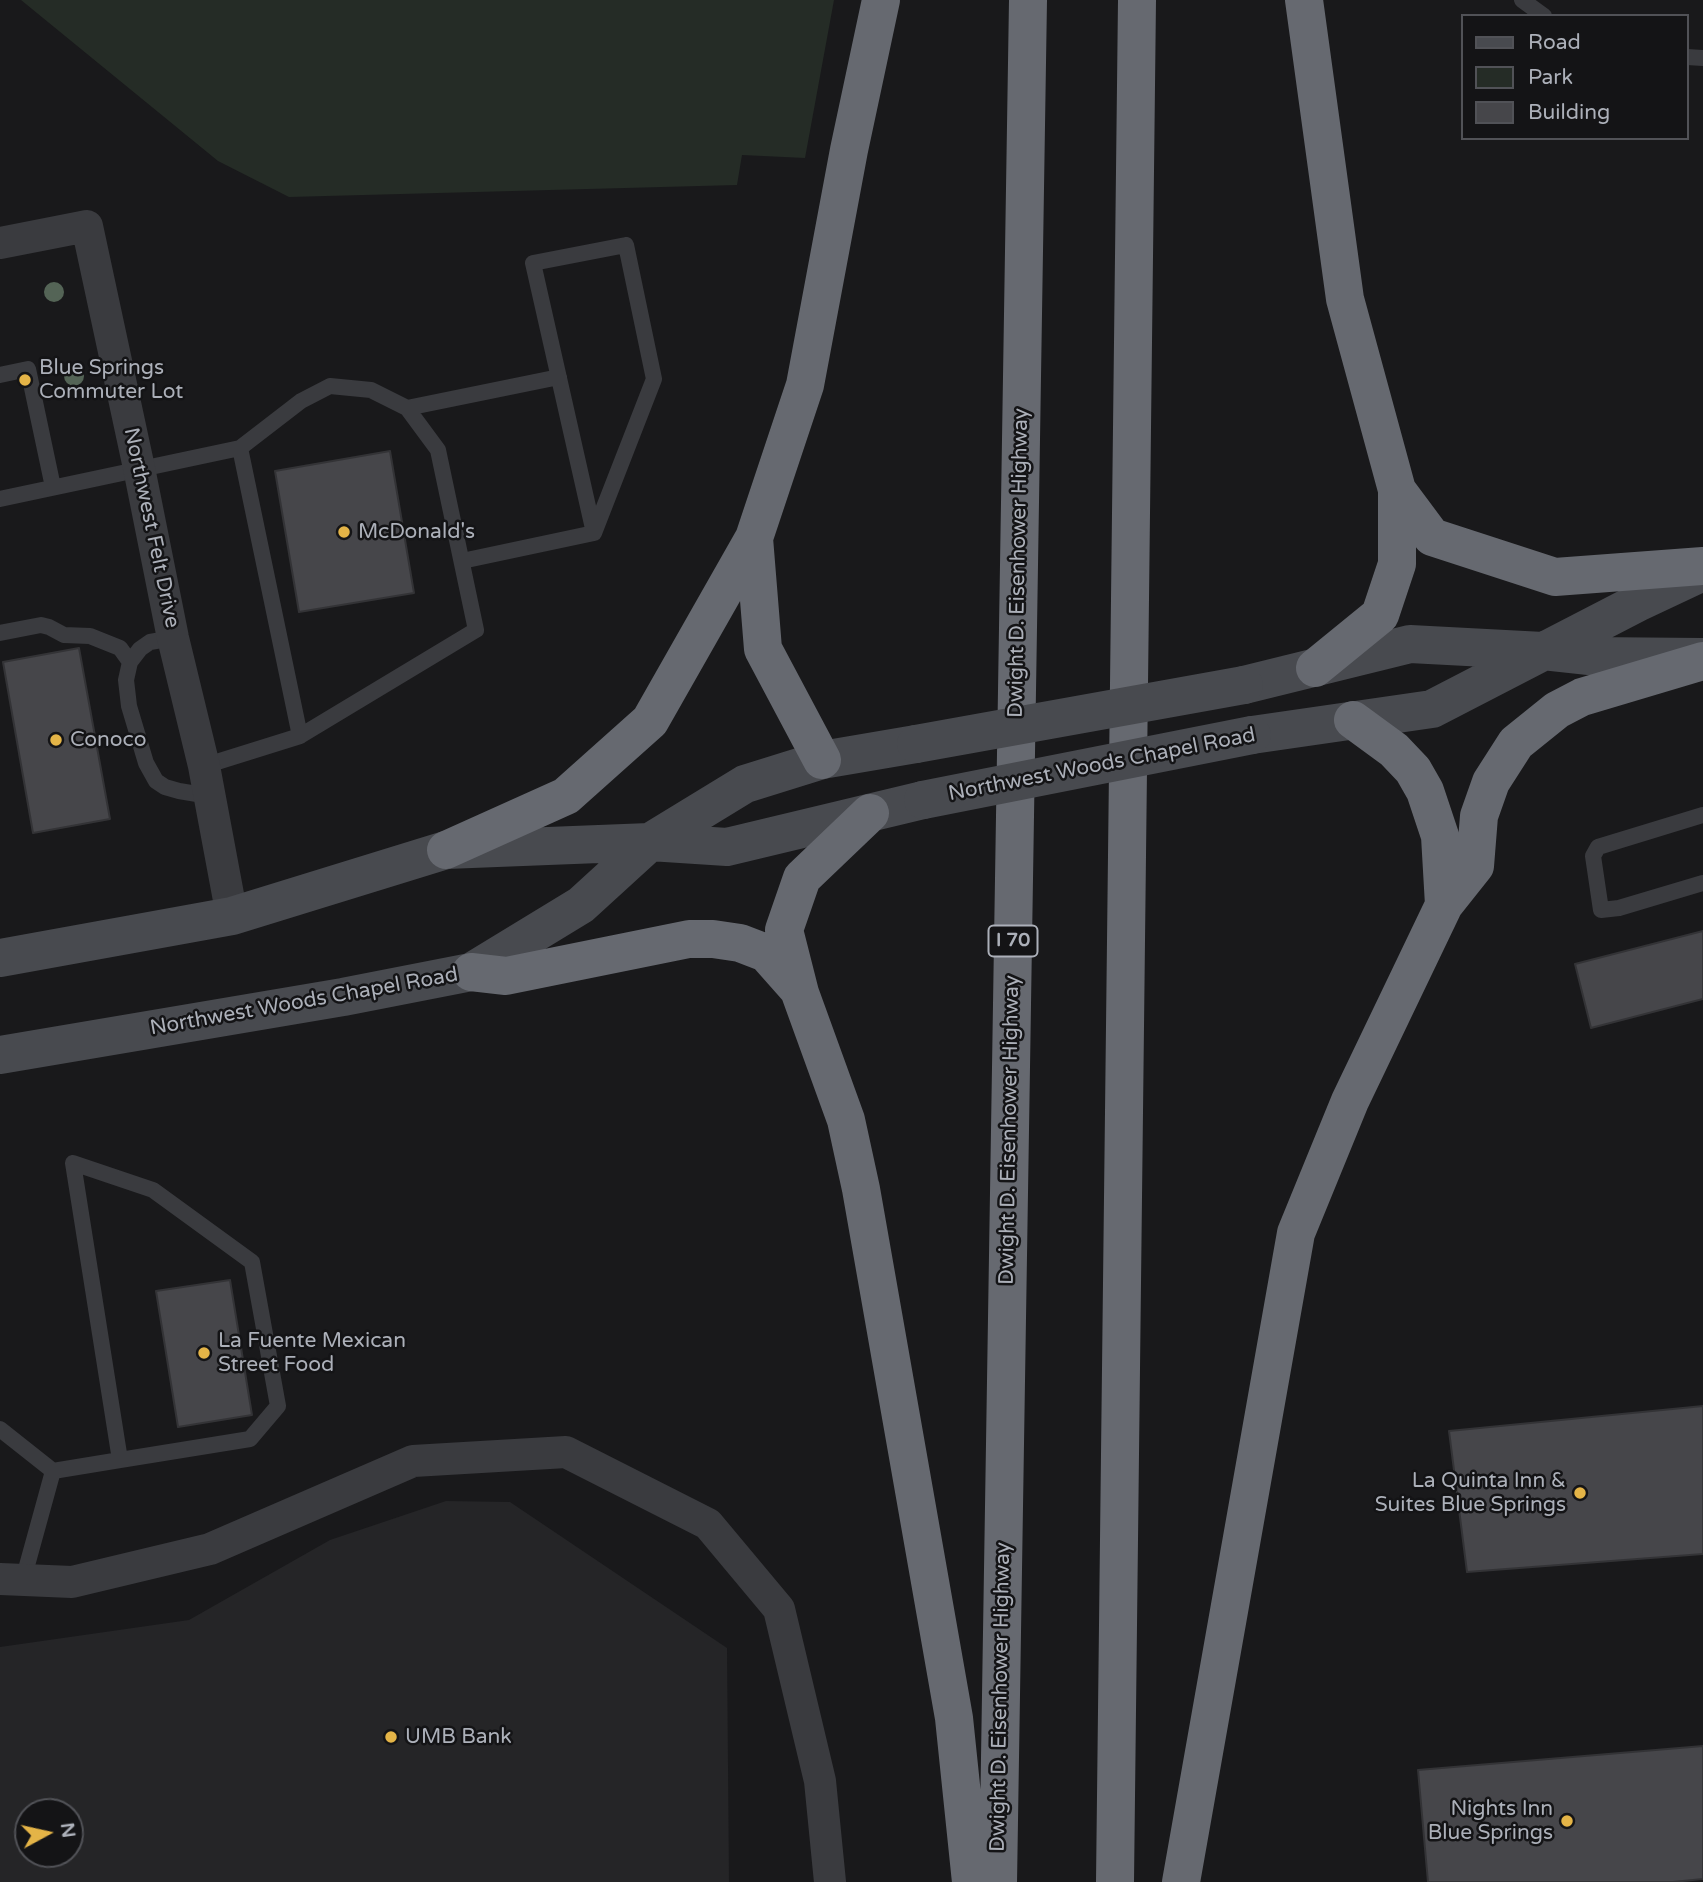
<!DOCTYPE html>
<html>
<head>
<meta charset="utf-8">
<style>
  body { margin:0 }
  #map { position:relative; width:1703px; height:1882px; overflow:hidden; background:#19191b; font-family:"Varela Round",sans-serif }
  canvas { display:block }
  .legend { position:absolute; left:1461px; top:14px; width:228px; height:126px; box-sizing:border-box; background:#141416; border:2px solid #515257; margin:0; padding:9px 12px; list-style:none; font-size:21px; color:#acb0b9 }
  .legend li { display:flex; align-items:center; gap:14px; height:35px }
  .legend b { width:35px; border:2px solid #515257 }
  .north { position:absolute; left:14px; top:1798px; width:70px; height:70px; box-sizing:border-box; background:#141416; border:2px solid #515257; border-radius:50%; rotate:82deg; font-size:19px; font-weight:700; line-height:28px; text-align:center; color:#acb0b9 }
  .north::after { content:''; display:block; margin:auto; width:24px; height:32px; background:#e4b447; clip-path:polygon(50% 0,100% 100%,50% 72%,0 100%) }
</style>
</head>
<body>
<div id="map">
<canvas width="1703" height="1882"></canvas>
<ul class="legend">
<li><b style="height:9px;background:#484a4f"></b>Road</li>
<li><b style="height:19px;background:#252c26"></b>Park</li>
<li><b style="height:19px;background:#46464a"></b>Building</li>
</ul>
<div class="north">N</div>
</div>
<script>
const ctx = document.querySelector('canvas').getContext('2d');
ctx.lineJoin = 'round';
function fillPath(path, color) { ctx.fillStyle = color; ctx.fill(path, 'evenodd'); }
const shape = rows => new Path2D(rows.map(r => 'M' + r).join(''));
function stroke(path, color, width, dash) { ctx.strokeStyle = color; ctx.lineWidth = width; ctx.lineCap = dash ? 'butt' : 'round'; ctx.setLineDash(dash || []); ctx.stroke(path); }
function drawText(font, color, halo, rows, align = 'center') {
  ctx.font = font + ' "Varela Round",sans-serif'; ctx.lineWidth = 5; ctx.setLineDash([]); ctx.textBaseline = 'middle'; ctx.strokeStyle = halo; ctx.fillStyle = color; for (const [text, x, y, turn = 0] of rows) {
    ctx.save(); ctx.translate(x, y); ctx.rotate((+turn || 0) * Math.PI / 180); ctx.textAlign = isNaN(turn) ? turn : align; if (halo) ctx.strokeText(text, 0, 0); ctx.fillText(text, 0, 0); ctx.restore();
  }
}
fillPath(shape([
  [446,1501,510,1502,727,1648,729,1882,0,1882,0,1647,189,1620,330,1540],
  [28,1812,70,1812,70,1854,28,1854]
]), '#252527');
fillPath(shape([
  [21,0,834,0,805,158,742,155,737,185,289,197,218,161]
]), '#252c26');
const building = shape([
  [390,451,414,593,299,612,275,471,390,451],
  [79,648,110,819,33,833,3,662,79,648],
  [1703,931,1703,999,1591,1028,1575,964,1703,931],
  [230,1280,252,1415,178,1427,156,1291,230,1280],
  [1703,1406,1703,1554,1467,1572,1449,1431,1703,1406],
  [1703,1746,1703,1879,1673,1882,1428,1882,1418,1770,1703,1746]
]);
fillPath(building, '#46464a');
stroke(building, '#333336', 2);
stroke(shape([
  [1522,0,1544,16],
  [1687,57,1703,58],
  [626,245,654,379,594,533,533,263,626,245],
  [0,375,28,369,53,487],
  [407,408,559,377],
  [240,448,300,736],
  [0,499,240,448,301,401,330,386,371,390,407,408,438,450,476,630,300,736,204,766],
  [462,561,594,533],
  [0,633,41,625,49,627,64,635,90,636,120,648,130,662],
  [173,638,150,642,140,649,130,662,126,680,129,706,146,763,156,781,165,787,179,791,209,796],
  [1703,815,1598,847,1593,856,1601,910,1619,908,1703,883],
  [0,1429,53,1471,23,1580],
  [53,1471,120,1460,73,1163,153,1190,252,1262,278,1406,250,1439,120,1460]
]), '#3a3b3f', 16);
stroke(shape([
  [0,243,87,226,139,468,173,638,204,766,232,916],
  [0,1579,72,1582,210,1549,413,1461,566,1452,708,1524,779,1609,820,1781,830,1882]
]), '#3a3b3f', 32);
stroke(shape([
  [1244,685,1410,644,1543,651,1589,656,1702,657],
  [1252,735,1432,709,1637,603,1703,572],
  [0,958,232,916,446,850,650,842,727,847,923,800],
  [0,1055,343,997,471,972,581,905,650,842,745,784,822,760,916,744]
]), '#484a4f', 38);
stroke(shape([
  [1304,0,1345,299,1397,490,1397,564,1380,615,1315,668],
  [1397,490,1432,537,1555,577,1703,566],
  [754,538,763,649,822,760],
  [1353,720,1394,750,1413,770,1425,791,1440,836,1444,905],
  [870,813,802,878,784,930,800,993,846,1120,861,1189,954,1718,971,1882],
  [446,850,566,796,650,721,754,538,805,385,849,150,881,0],
  [471,972,506,976,689,939,713,939,740,943,766,953,797,988],
  [998,1882,1028,0],
  [1115,1882,1137,0],
  [1181,1882,1296,1233,1350,1101,1444,905,1475,866,1479,816,1491,782,1516,743,1557,710,1582,697,1703,661]
]), '#666970', 38);
stroke(shape([
  [916,744,1244,685],
  [923,800,1252,735]
]), '#484a4f', 38);
ctx.fillStyle = '#546456';
for (const [x, y] of [
  [54,292],
  [74,376]
]) { ctx.beginPath(); ctx.arc(x, y, 10, 0, 2 * Math.PI); ctx.fill(); }
for (const [x, y, r, color] of [
  [25,380,7,"#e4b447"],
  [344,532,7,"#e4b447"],
  [56,740,7,"#e4b447"],
  [204,1353,7,"#e4b447"],
  [1580,1493,7,"#e4b447"],
  [391,1737,7,"#e4b447"],
  [1567,1821,7,"#e4b447"]
]) { const dot = new Path2D(); dot.arc(x, y, r, 0, 2 * Math.PI); ctx.fillStyle = color; ctx.fill(dot); stroke(dot, '#141416', 2.5); }
for (const [x, y, w] of [
  [1013,941,49]
]) { const box = new Path2D(); box.roundRect(x - w / 2, y - 15.5, w, 31, 5); ctx.fillStyle = '#141416'; ctx.fill(box); stroke(box, '#acb0b9', 2); }
drawText('bold 19px', '#acb0b9', null, [
  ["I 70",1013,941]
]);
drawText('21px', '#acb0b9', '#141416', [
  ["Blue Springs",39,368],
  ["Commuter Lot",39,392],
  ["McDonald's",358,532],
  ["Conoco",70,740],
  ["La Fuente Mexican",218,1341],
  ["Street Food",218,1365],
  ["La Quinta Inn &",1566,1481,"right"],
  ["Suites Blue Springs",1566,1505,"right"],
  ["UMB Bank",405,1737],
  ["Nights Inn",1553,1809,"right"],
  ["Blue Springs",1553,1833,"right"]
], 'left');
drawText('21px', '#acb0b9', '#141416', [
  ["Northwest Felt Drive",151,528,78],
  ["Dwight D. Eisenhower Highway",1019,563,-89],
  ["Northwest Woods Chapel Road",1102,765,-11],
  ["Northwest Woods Chapel Road",304,1002,-10],
  ["Dwight D. Eisenhower Highway",1010,1130,-89],
  ["Dwight D. Eisenhower Highway",1001,1697,-89]
]);
</script>
</body>
</html>
